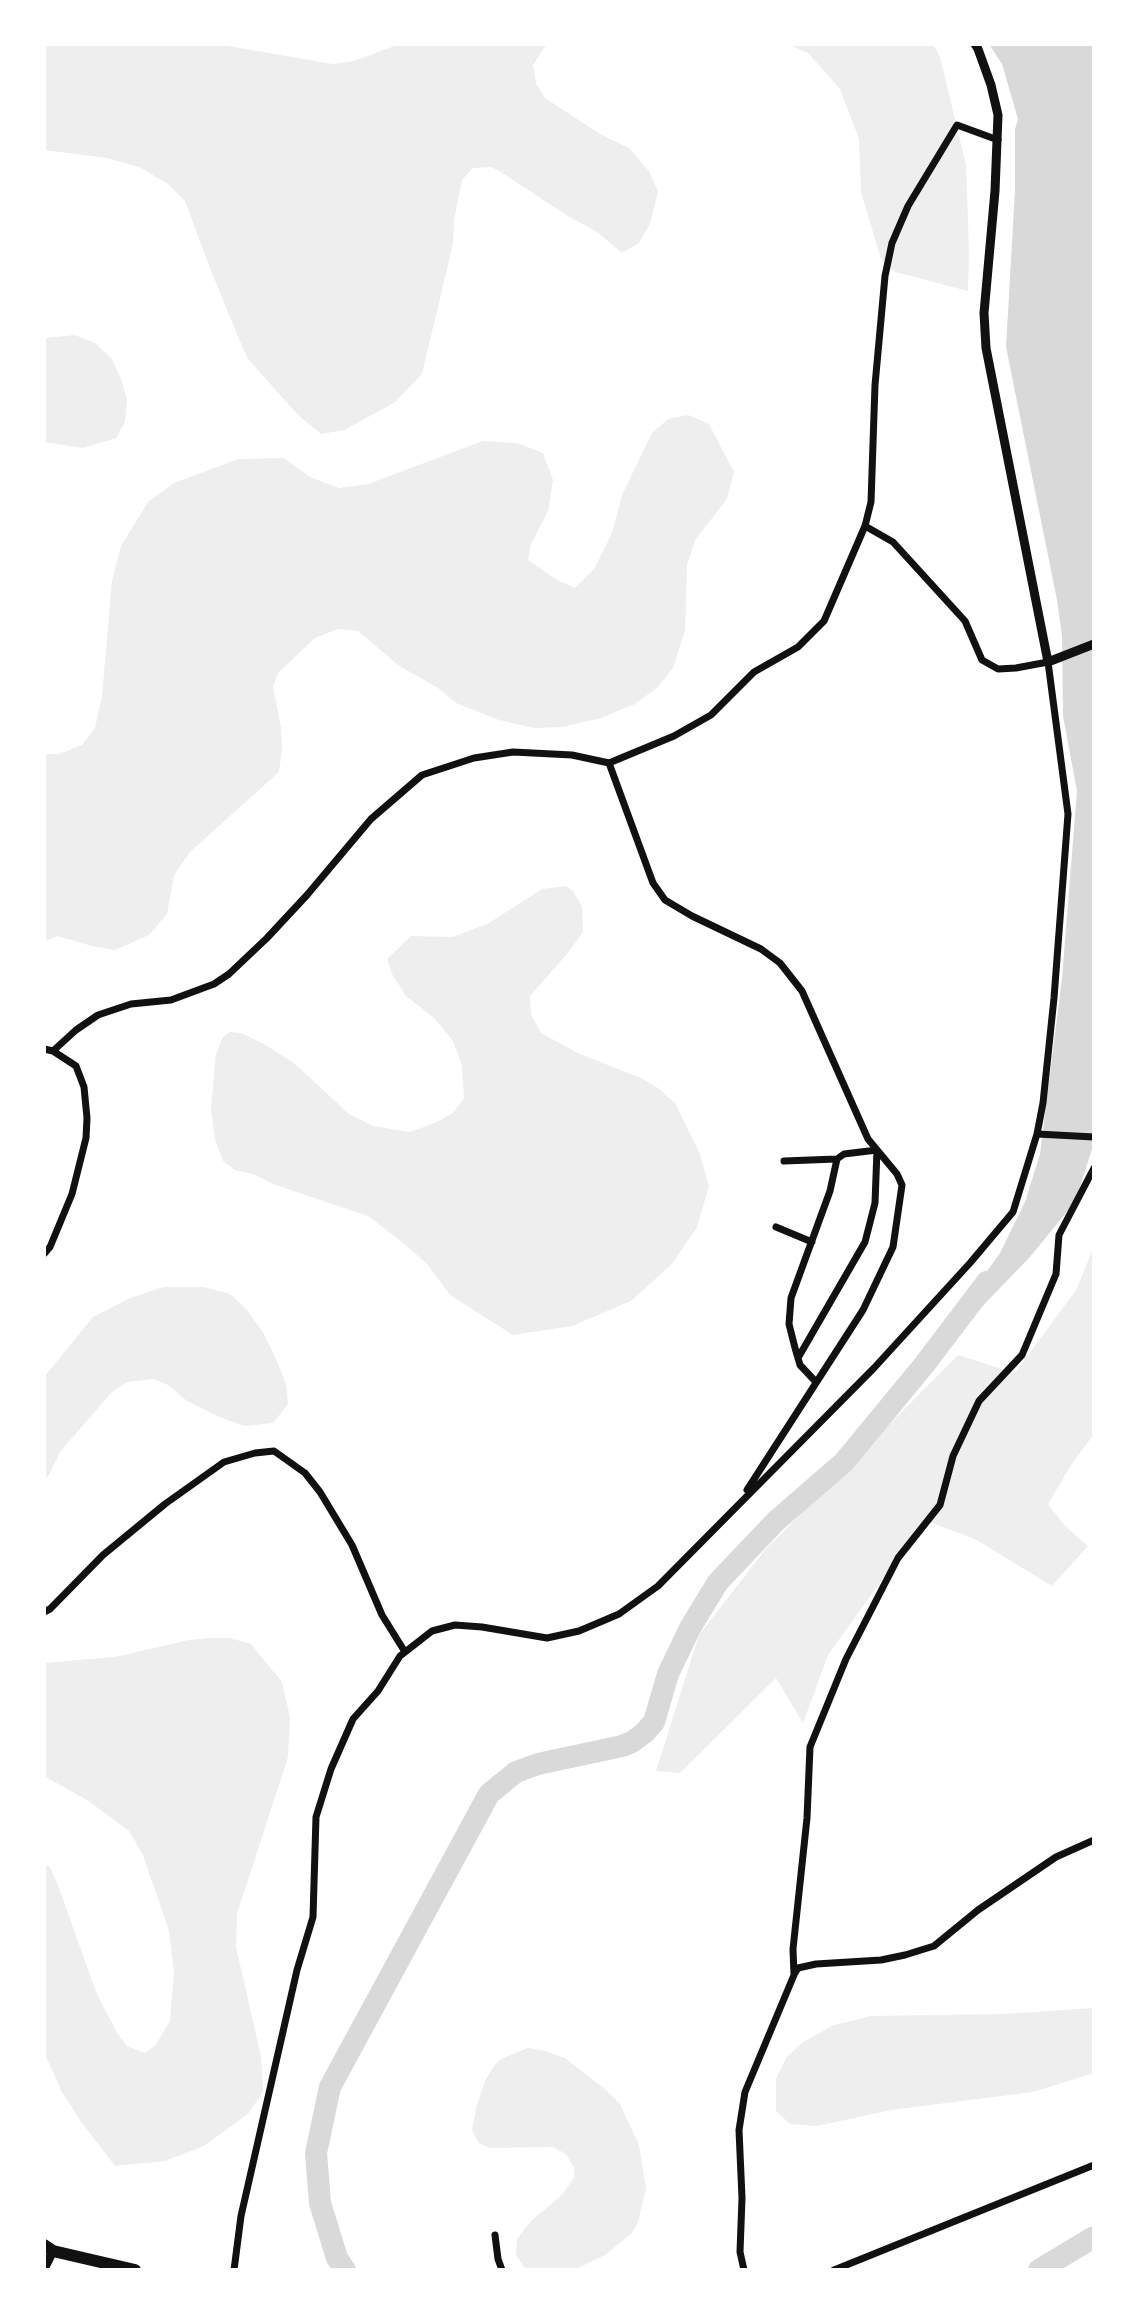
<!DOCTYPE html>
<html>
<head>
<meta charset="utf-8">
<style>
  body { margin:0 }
  #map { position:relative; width:1138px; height:2314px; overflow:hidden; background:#fff; font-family:Commissioner,sans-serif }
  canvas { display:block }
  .frame { position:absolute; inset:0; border:46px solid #fff; pointer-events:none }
</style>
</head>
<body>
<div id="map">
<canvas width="1138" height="2314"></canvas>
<div class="frame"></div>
</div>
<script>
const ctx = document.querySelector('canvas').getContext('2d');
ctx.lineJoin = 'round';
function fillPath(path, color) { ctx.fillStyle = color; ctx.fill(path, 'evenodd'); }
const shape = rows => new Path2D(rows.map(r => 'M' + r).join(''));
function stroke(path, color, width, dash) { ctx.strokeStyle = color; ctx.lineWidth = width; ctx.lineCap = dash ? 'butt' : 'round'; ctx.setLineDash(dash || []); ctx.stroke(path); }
fillPath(shape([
  [44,44,216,44,333,64,354,61,400,44,547,44,533,65,536,83,545,98,600,134,629,148,649,171,658,192,650,224,639,243,622,253,597,232,566,215,501,172,491,167,473,168,462,180,454,220,453,244,422,374,394,403,344,430,321,434,298,415,247,358,211,271,185,201,168,184,139,167,107,158,44,150],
  [787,44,933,44,940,57,966,165,969,251,968,291,895,272,881,259,861,192,859,139,840,89,808,53],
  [75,335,95,343,111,358,121,378,127,400,125,422,116,438,83,448,44,442,44,338],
  [688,415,709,424,734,472,727,499,695,540,687,565,685,631,673,668,657,688,635,704,601,718,562,727,535,728,499,720,456,703,438,688,398,665,358,631,338,629,315,638,278,673,273,687,281,728,282,749,279,772,190,852,174,875,167,914,149,935,115,950,92,946,57,936,44,942,44,754,59,754,82,745,95,728,102,696,112,581,121,546,148,502,174,483,238,459,284,458,310,477,339,488,368,484,483,441,517,443,543,453,553,480,548,511,531,544,528,560,557,580,575,588,594,569,612,533,622,495,652,433,668,419],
  [566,886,573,891,582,907,583,932,567,954,530,996,531,1014,541,1033,580,1054,641,1078,658,1088,675,1103,700,1154,709,1187,697,1227,672,1264,631,1301,572,1326,513,1335,450,1295,428,1265,402,1242,368,1216,273,1184,253,1174,235,1170,223,1161,215,1139,211,1108,216,1054,223,1037,230,1032,241,1033,264,1044,294,1063,349,1114,373,1126,410,1132,437,1122,453,1113,464,1098,462,1065,453,1041,434,1018,406,996,393,976,387,959,411,936,453,937,489,923,542,889],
  [1094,1246,1094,1434,1071,1465,1048,1504,1065,1526,1088,1546,1052,1586,975,1539,927,1521,901,1553,828,1655,803,1723,776,1678,680,1773,656,1771,699,1635,765,1550,958,1355,1015,1373,1076,1290],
  [163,1287,204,1287,230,1294,247,1310,264,1334,277,1361,286,1384,288,1404,273,1423,245,1426,224,1419,187,1401,168,1385,154,1379,127,1382,111,1393,60,1452,49,1475,44,1480,44,1377,93,1317,128,1299],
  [208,1638,230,1638,251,1644,282,1682,290,1717,288,1757,237,1914,236,1947,261,2056,263,2091,249,2113,204,2146,165,2161,115,2166,82,2123,62,2092,44,2052,44,1865,49,1866,58,1885,96,1992,117,2033,127,2046,144,2053,155,2046,170,2021,174,1973,169,1931,143,1855,129,1831,87,1800,44,1776,44,1663,115,1657,189,1640],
  [1094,2008,1094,2073,1033,2092,891,2110,817,2126,790,2124,776,2111,776,2079,786,2058,803,2042,834,2025,871,2016,1003,2014],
  [528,2048,542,2050,565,2058,606,2090,620,2104,639,2145,646,2189,638,2222,631,2234,605,2255,574,2270,526,2270,516,2255,517,2239,531,2221,562,2195,574,2178,574,2168,566,2154,553,2147,489,2148,479,2143,472,2130,477,2104,486,2079,494,2066,501,2059]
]), '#eee');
fillPath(shape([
  [989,44,1094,44,1094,1143,1075,1202,1029,1258,970,1319,970,1295,1000,1253,1025,1202,1040,1154,1062,978,1077,791,1063,716,1062,636,1057,600,1006,347,1015,190,1015,129,1018,119,1002,64]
]), '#d9d9d9');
stroke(shape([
  [345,2270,337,2258,320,2203,316,2153,330,2087,489,1794,516,1772,538,1764,622,1746,632,1742,644,1733,654,1722,668,1674,690,1628,718,1582,776,1521,844,1462,924,1365,987,1282],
  [1039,2270,1094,2237]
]), '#d9d9d9', 22);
stroke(shape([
  [609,763,653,883,665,900,692,916,761,949,780,963,802,991,868,1139,897,1174,902,1185,893,1247,863,1310,747,1490],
  [44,1049,53,1051,76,1066,84,1087,87,1118,86,1138,72,1194,50,1247,44,1254],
  [53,1051,76,1030,98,1015,131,1004,171,1000,214,984,229,974,267,938,307,895,371,819,422,775,474,758,513,752,572,755,609,763,674,736,711,715,754,672,798,647,824,621,865,526,871,502,875,385,885,276,892,243,908,206,957,125,998,140],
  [1037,1134,1094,1137],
  [784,1161,837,1159],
  [776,1227,812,1242],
  [798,1358,865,1242,875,1203,877,1150,844,1154,837,1159,830,1191,791,1298,789,1324,795,1348,798,1358,800,1365,816,1382],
  [44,1612,50,1609,103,1555,165,1504,224,1462,255,1453,274,1451,305,1473,320,1492,352,1545,382,1615,405,1652],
  [795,1973,798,1968,816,1964,881,1960,905,1955,934,1946,978,1910,1056,1857,1094,1840],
  [495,2235,498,2259,502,2270],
  [234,2270,241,2216,297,1970,313,1917,316,1817,331,1769,353,1719,378,1691,400,1656,432,1631,455,1625,482,1627,547,1638,579,1631,619,1614,658,1586,874,1368,970,1263,1013,1212,1037,1134,1043,1103,1054,998,1068,814,1048,662,1016,668,998,669,982,660,965,621,893,542,865,526],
  [744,2270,740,2252,742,2198,739,2130,745,2092,794,1975,793,1949,807,1818,810,1747,846,1659,898,1558,940,1505,953,1456,979,1401,1022,1355,1056,1274,1059,1235,1094,1168],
  [834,2270,1094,2165]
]), '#111', 7);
stroke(shape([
  [975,44,978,49,991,85,998,115,995,191,984,313,986,348,1048,662,1094,644],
  [44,2269,53,2251]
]), '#111', 9);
stroke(shape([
  [44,2245,53,2251,135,2270]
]), '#111', 12);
</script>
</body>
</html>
